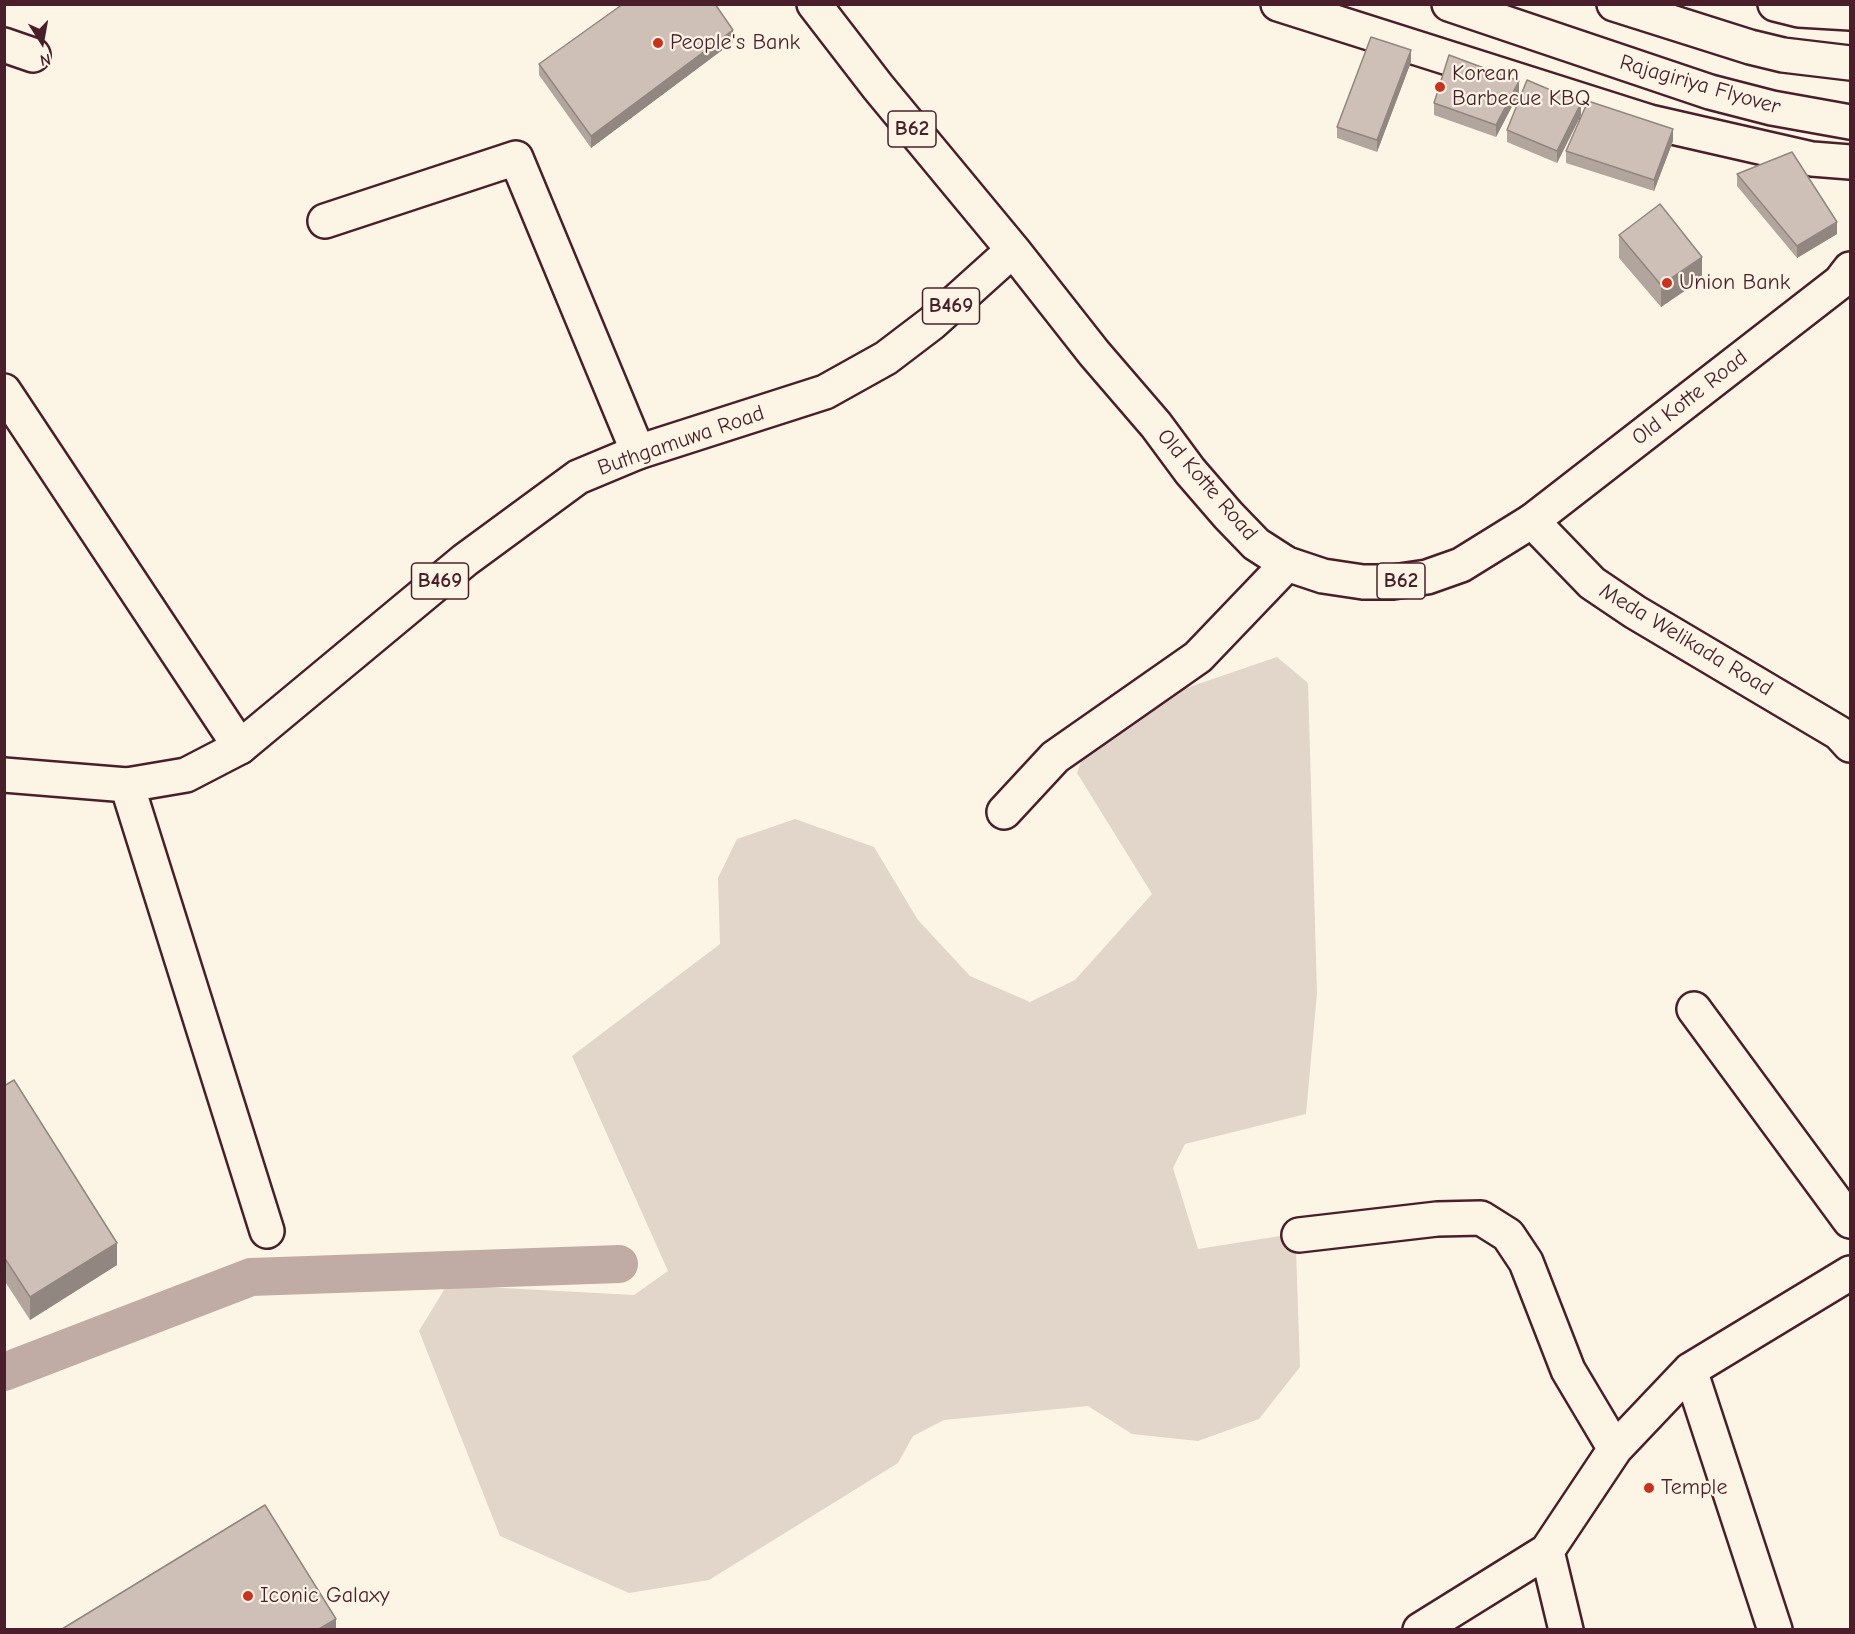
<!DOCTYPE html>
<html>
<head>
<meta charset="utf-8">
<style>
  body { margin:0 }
  #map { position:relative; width:1855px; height:1634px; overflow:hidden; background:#fcf5e5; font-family:"Comic Neue",sans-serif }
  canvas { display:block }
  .frame { position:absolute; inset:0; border:6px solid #4a1f2b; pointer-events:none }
  .north { position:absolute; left:12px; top:12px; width:60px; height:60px; -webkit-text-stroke:4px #fcf5e5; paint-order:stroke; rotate:169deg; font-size:16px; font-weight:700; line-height:24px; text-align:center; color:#4a1f2b }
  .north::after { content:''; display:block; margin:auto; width:21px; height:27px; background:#4a1f2b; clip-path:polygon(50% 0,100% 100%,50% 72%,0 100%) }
</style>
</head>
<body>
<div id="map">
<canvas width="1855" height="1634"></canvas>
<div class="frame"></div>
<div class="north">N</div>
</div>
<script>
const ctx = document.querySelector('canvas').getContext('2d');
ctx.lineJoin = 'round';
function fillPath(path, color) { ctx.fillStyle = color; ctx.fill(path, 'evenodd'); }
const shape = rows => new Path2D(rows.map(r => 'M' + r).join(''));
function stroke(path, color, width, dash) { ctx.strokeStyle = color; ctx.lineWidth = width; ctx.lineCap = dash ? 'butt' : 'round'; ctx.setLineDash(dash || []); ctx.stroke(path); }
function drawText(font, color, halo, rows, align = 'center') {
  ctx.font = font + ' "Comic Neue",sans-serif'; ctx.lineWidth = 4.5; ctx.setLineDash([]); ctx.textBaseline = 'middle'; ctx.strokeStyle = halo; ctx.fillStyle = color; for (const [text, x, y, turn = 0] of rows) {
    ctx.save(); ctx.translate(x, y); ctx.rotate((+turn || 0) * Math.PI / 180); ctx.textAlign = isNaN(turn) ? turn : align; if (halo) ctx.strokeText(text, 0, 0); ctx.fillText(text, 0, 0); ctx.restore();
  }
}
fillPath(shape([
  [1277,657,1308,683,1317,993,1306,1114,1185,1144,1173,1168,1198,1249,1280,1236,1296,1249,1300,1367,1259,1419,1198,1441,1132,1434,1088,1406,944,1420,913,1436,898,1463,709,1580,629,1593,500,1536,419,1331,447,1285,634,1295,668,1271,572,1056,720,944,718,878,737,839,795,819,874,847,918,920,970,976,1030,1002,1075,980,1152,894,1077,773,1096,719]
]), '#e2d5ca');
stroke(shape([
  [4,1372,251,1277,619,1264]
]), '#c0aca5', 38);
const street = shape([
  [4,45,33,55],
  [325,221,516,158,638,452],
  [4,391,240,747],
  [127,785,267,1231],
  [1004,812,1055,757,1198,657,1287,564],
  [1694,1009,1850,1221],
  [1299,1235,1437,1219,1481,1218,1508,1235,1526,1262,1568,1370,1615,1449],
  [1690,1370,1775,1630],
  [1547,1551,1566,1630],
  [1420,1630,1547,1551,1615,1449,1690,1370,1850,1273]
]);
const secondary = shape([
  [1532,521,1592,583,1635,612,1839,733,1850,745]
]);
const primary = shape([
  [814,4,878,87,1013,250,1094,353,1156,425,1190,471,1228,515,1256,544,1287,564,1323,576,1363,582,1393,582,1427,577,1461,565,1532,521,1840,282,1850,269],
  [4,775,127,785,186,775,240,747,465,560,578,477,638,452,825,392,886,358,932,323,1013,250]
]);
const highway = shape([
  [1278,4,1650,122,1812,159,1850,162],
  [1449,4,1710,92,1772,108,1850,122],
  [1614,4,1750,47,1783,55,1850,63],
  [1775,4,1799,10,1850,13]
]);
stroke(street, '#4a1f2b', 38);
stroke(secondary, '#4a1f2b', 38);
stroke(primary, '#4a1f2b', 38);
stroke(highway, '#4a1f2b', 38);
stroke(street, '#fcf5e5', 33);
stroke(secondary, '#fcf5e5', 33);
stroke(primary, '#fcf5e5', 33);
stroke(highway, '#fcf5e5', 33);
fillPath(shape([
  [733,42,591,148,539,75,539,64],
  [1411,62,1377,152,1337,138,1337,127],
  [1519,93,1496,137,1434,115,1434,103],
  [1581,115,1557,163,1507,142,1507,130],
  [1673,141,1654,191,1566,163,1566,151],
  [1737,174,1837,234,1797,258,1737,186],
  [1619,235,1702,279,1661,307,1619,258],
  [4,1086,117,1265,30,1320,4,1280]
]), '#b2a59d');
fillPath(shape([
  [733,30,733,42,591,148,591,136],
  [1411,50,1411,62,1377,152,1377,140],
  [1519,81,1519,93,1496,137,1496,125],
  [1581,103,1581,115,1557,163,1557,151],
  [1673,129,1673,141,1654,191,1654,180],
  [1837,222,1837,234,1797,258,1797,246],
  [1702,257,1702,279,1661,307,1661,285],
  [117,1243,117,1265,30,1320,30,1297],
  [336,1619,336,1629,319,1629]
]), '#918680');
const building = shape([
  [623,4,715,4,733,30,591,136,539,64,623,4],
  [1371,37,1411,50,1377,140,1337,127,1371,37],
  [1449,55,1519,81,1496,125,1434,103,1449,55],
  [1527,80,1581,103,1557,151,1507,130,1527,80],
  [1588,101,1673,129,1654,180,1566,151,1588,101],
  [1792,152,1837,222,1797,246,1737,174,1792,152],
  [1660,204,1702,257,1661,285,1619,235,1660,204],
  [14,1080,117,1243,30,1297,4,1257,4,1086,14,1080],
  [265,1505,336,1619,319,1629,62,1629,265,1505]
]);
fillPath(building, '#cfc0b7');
stroke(building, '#918680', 1.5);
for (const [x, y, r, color] of [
  [658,43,6,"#c8321e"],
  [1440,87,6,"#c8321e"],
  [1667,283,6,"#c8321e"],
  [1649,1488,6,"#c8321e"],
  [248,1596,6,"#c8321e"]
]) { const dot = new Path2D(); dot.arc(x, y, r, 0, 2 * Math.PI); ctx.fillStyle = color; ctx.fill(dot); stroke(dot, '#fcf5e5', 2); }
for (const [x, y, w] of [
  [912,129,48],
  [951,306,57],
  [440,581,57],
  [1401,581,48]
]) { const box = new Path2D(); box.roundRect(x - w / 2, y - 18, w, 36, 4.5); ctx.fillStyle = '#fcf5e5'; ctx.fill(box); stroke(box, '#4a1f2b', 1.5); }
drawText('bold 21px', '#4a1f2b', null, [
  ["B62",912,129],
  ["B469",951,306],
  ["B469",440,581],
  ["B62",1401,581]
]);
drawText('22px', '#4a1f2b', '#fcf5e5', [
  ["People's Bank",670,43],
  ["Korean",1452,74],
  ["Barbecue KBQ",1452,99],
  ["Union Bank",1679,283],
  ["Temple",1661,1488],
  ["Iconic Galaxy",260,1596]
], 'left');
drawText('22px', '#4a1f2b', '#fcf5e5', [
  ["Rajagiriya Flyover",1700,85,16],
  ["Old Kotte Road",1690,398,-38],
  ["Buthgamuwa Road",681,441,-19],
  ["Old Kotte Road",1207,485,49],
  ["Meda Welikada Road",1686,640,31]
]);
</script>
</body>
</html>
